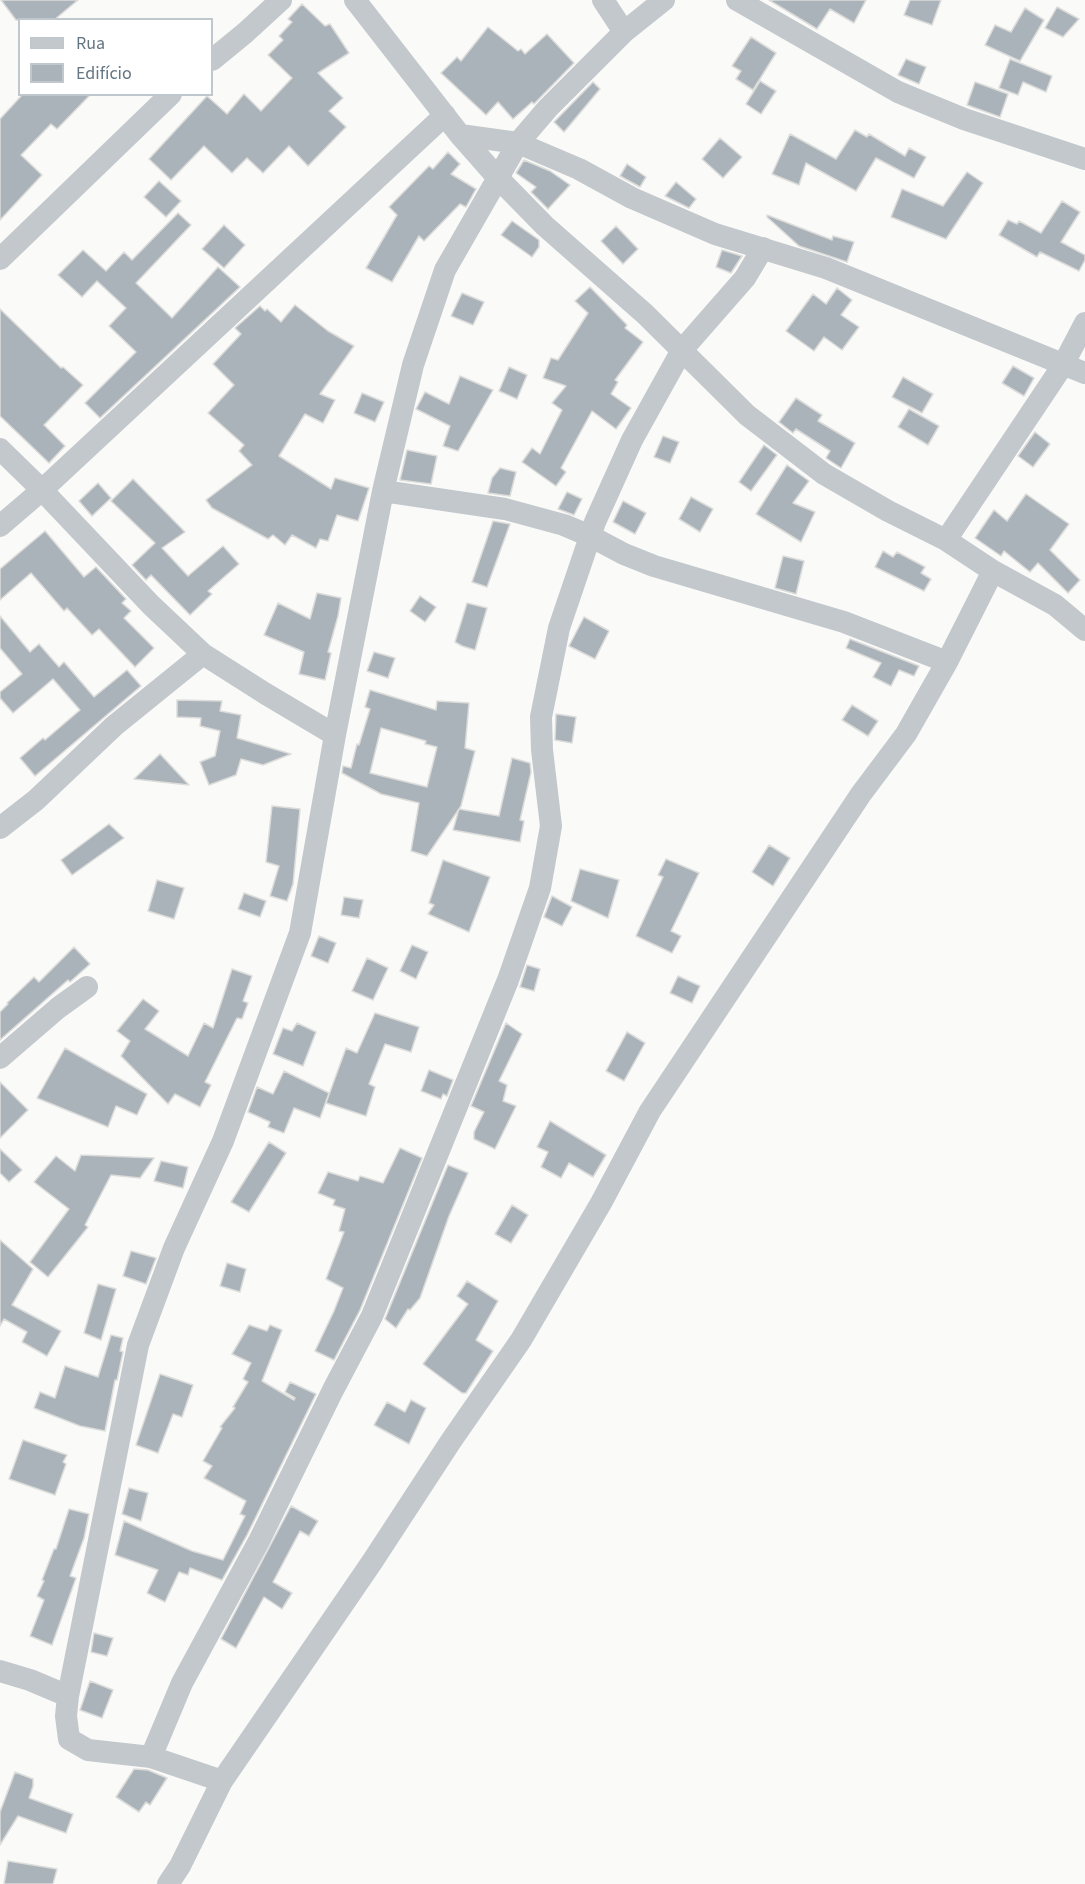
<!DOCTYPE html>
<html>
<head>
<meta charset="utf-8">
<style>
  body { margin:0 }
  #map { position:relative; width:1085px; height:1884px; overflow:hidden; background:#fafaf8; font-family:"Source Sans 3",sans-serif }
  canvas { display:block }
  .legend { position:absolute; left:18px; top:18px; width:195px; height:78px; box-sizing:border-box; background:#fff; border:2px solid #c1c8cd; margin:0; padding:8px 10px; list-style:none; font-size:18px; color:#657683 }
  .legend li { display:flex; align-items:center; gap:12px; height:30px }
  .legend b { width:30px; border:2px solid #c1c8cd }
</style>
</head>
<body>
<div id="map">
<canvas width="1085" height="1884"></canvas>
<ul class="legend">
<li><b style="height:8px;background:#c3c8cc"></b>Rua</li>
<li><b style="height:16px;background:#aab3b9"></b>Edifício</li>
</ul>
</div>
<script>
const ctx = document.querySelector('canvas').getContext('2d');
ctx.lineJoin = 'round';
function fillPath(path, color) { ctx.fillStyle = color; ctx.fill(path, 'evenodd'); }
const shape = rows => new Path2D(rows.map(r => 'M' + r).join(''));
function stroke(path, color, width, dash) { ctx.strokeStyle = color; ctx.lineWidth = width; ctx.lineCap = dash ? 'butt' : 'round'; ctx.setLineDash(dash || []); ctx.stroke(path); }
const building = shape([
  [1,0,78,0,54,20,16,20,1,0],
  [769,0,866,0,854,23,830,9,817,29,769,0],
  [910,0,941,0,932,25,904,15,910,0],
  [302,4,325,26,330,24,349,53,318,73,343,98,329,111,346,127,308,166,289,146,263,173,247,158,232,173,204,146,171,180,149,159,207,96,227,114,244,94,261,111,292,78,268,55,283,40,279,36,292,22,288,19,302,4],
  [1057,7,1079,19,1063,37,1045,28,1057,7],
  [1025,8,1044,20,1020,61,985,45,995,25,1011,32,1025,8],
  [488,27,518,51,521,49,525,54,547,34,574,63,534,104,532,102,513,119,498,102,486,115,441,73,457,57,461,61,488,27],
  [751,37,776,53,753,90,736,79,741,71,732,66,751,37],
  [906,59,926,67,919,84,898,75,906,59],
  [1010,59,1052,76,1046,92,1023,82,1018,95,999,88,1010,59],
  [760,81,776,91,761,114,746,104,760,81],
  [593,82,600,89,564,132,554,122,593,82],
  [975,82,1008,94,1000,117,967,105,975,82],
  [23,94,91,94,57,129,51,124,21,155,42,175,0,220,0,119,23,94],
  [855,130,867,137,869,134,905,156,909,148,926,157,914,178,876,158,856,191,806,163,799,185,772,174,790,134,836,159,855,130],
  [720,138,742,157,723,178,702,159,720,138],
  [448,152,460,164,451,174,476,189,466,207,460,204,424,241,419,236,392,282,366,268,397,215,389,207,429,166,433,169,448,152],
  [524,160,550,171,570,185,548,209,531,192,536,187,516,173,524,160],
  [627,164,646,177,640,187,620,176,627,164],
  [967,172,983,183,946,239,891,217,902,189,943,206,967,172],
  [159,181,181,201,166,217,144,197,159,181],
  [676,182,696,199,689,208,665,196,676,182],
  [1062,201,1080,212,1061,242,1085,255,1085,260,1079,271,1040,252,1037,257,999,235,1008,220,1017,224,1019,221,1041,233,1062,201],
  [178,213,191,225,136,283,172,318,218,267,240,287,100,418,85,403,136,352,109,326,126,308,97,281,82,297,58,275,83,250,106,271,124,252,132,260,178,213],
  [767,215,832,240,833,236,854,242,847,262,799,246,767,217,767,215],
  [512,221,539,240,539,247,532,257,501,235,512,221],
  [224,225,245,245,224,268,202,249,224,225],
  [616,226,638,249,623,264,601,241,616,226],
  [722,250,742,256,731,273,716,267,722,250],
  [590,287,627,325,625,328,643,342,615,380,618,382,611,394,631,408,616,429,592,411,561,468,566,472,556,486,522,462,532,448,540,454,562,410,552,403,566,386,543,378,551,358,558,360,588,313,575,301,590,287],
  [837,288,852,300,841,315,859,327,842,350,824,337,814,351,786,331,813,294,826,304,837,288],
  [462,293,484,302,473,325,451,316,462,293],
  [295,305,328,331,354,346,320,394,335,400,323,423,305,414,279,456,331,489,335,478,369,488,358,521,337,515,328,541,320,539,316,548,292,535,285,545,273,535,268,539,212,508,206,500,252,465,239,451,244,445,208,413,234,385,213,364,241,334,235,328,260,306,265,311,267,309,281,322,295,305],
  [0,309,61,368,63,367,83,385,44,425,65,446,49,463,0,416,0,309],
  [1013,366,1034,378,1024,396,1002,383,1013,366],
  [509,367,527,375,517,399,499,391,509,367],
  [460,376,493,390,458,451,443,446,450,426,416,409,425,392,449,404,460,376],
  [903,377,933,394,922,413,892,397,903,377],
  [362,393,384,402,375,422,354,413,362,393],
  [796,398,822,415,818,421,855,443,841,468,826,458,830,451,796,429,793,433,779,422,796,398],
  [909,409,939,426,928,445,898,427,909,409],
  [1035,432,1050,444,1033,467,1018,456,1035,432],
  [663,436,679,442,670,463,654,457,663,436],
  [764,445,777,455,751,491,739,482,764,445],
  [407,450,437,456,431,484,400,480,407,450],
  [787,465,809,481,793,503,815,512,801,542,756,514,787,465],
  [500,468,516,472,510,496,488,493,492,478,500,468],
  [133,479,185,532,162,548,188,576,223,546,239,564,208,591,212,594,190,615,151,575,146,580,132,565,155,543,111,501,133,479],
  [98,483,111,498,92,516,79,501,98,483],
  [567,492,582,499,574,515,558,509,567,492],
  [1026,494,1069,524,1050,550,1080,580,1068,593,1038,563,1030,572,1004,551,1001,556,975,538,994,510,1007,521,1026,494],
  [691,497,713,509,700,532,679,519,691,497],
  [623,501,646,513,635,534,613,522,623,501],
  [493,521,510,524,487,587,472,582,493,521],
  [45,531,84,577,96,567,126,599,122,603,131,611,124,618,154,648,135,667,99,629,92,635,67,608,64,611,31,573,0,600,0,569,45,531],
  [883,551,893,557,897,552,925,567,921,573,931,579,924,591,875,567,883,551],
  [783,556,804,561,796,594,775,588,783,556],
  [317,593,341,598,338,616,328,652,331,653,325,680,299,674,304,652,264,635,278,603,310,619,317,593],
  [420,596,436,607,425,622,410,611,420,596],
  [467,603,487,608,475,650,462,646,455,642,467,603],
  [0,616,30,652,39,644,59,667,64,662,94,697,127,670,141,686,35,776,20,758,43,738,45,740,80,710,53,679,13,713,0,698,0,692,22,674,0,648,0,616],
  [584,617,609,631,595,659,569,646,584,617],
  [850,639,919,666,914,676,899,670,891,686,873,677,881,663,846,648,850,639],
  [374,652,395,658,388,678,367,671,374,652],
  [370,690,436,710,437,701,469,703,465,748,475,751,461,806,427,856,411,851,419,803,381,794,342,773,343,766,351,768,357,744,359,745,370,709,365,707,370,690],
  [381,728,426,741,425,744,437,747,427,787,370,773,381,728],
  [177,700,222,701,220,711,241,715,237,738,291,754,263,765,241,759,236,775,209,785,200,762,215,756,220,731,200,726,201,718,177,717,177,700],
  [852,705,878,721,868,736,842,720,852,705],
  [556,714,576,717,572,743,555,740,556,714],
  [160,754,189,785,134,779,160,754],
  [512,758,530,763,531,772,520,820,524,821,520,842,453,830,459,809,499,816,512,758],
  [272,806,300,809,293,884,287,901,270,896,279,866,266,862,272,806],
  [109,824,124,838,72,875,61,860,109,824],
  [769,845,790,858,773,886,752,872,769,845],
  [666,859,699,873,671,931,681,936,672,953,636,936,663,877,658,875,666,859],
  [443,860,490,877,469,932,428,914,434,905,429,903,443,860],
  [580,869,619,880,608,918,571,901,580,869],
  [157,880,184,888,174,919,148,911,157,880],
  [244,893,266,901,260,917,238,909,244,893],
  [552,896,572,907,562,926,544,917,552,896],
  [344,897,363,900,359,918,341,915,344,897],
  [319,936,336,943,328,963,311,956,319,936],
  [412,945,428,952,416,979,400,971,412,945],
  [74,947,90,964,70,982,68,980,0,1040,0,1012,8,1004,7,1003,34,977,39,982,74,947],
  [367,958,388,968,373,1000,352,991,367,958],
  [527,965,540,969,534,991,520,987,527,965],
  [232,969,252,976,243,1001,248,1003,242,1019,237,1018,205,1082,211,1085,200,1107,175,1094,168,1104,121,1056,130,1041,117,1031,143,999,159,1011,145,1029,188,1056,204,1023,213,1028,232,969],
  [678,976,700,986,692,1003,670,993,678,976],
  [375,1013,419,1027,411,1052,385,1044,369,1084,375,1087,366,1116,326,1103,346,1048,357,1053,375,1013],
  [297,1023,316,1032,303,1066,273,1054,283,1028,292,1031,297,1023],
  [506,1023,522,1034,499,1081,507,1085,503,1101,516,1106,495,1149,474,1139,474,1132,484,1112,471,1106,506,1023],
  [627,1032,645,1043,624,1081,606,1071,627,1032],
  [65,1048,147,1094,137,1115,116,1106,108,1127,37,1098,65,1048],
  [429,1070,453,1080,447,1096,443,1094,441,1099,421,1091,429,1070],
  [284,1071,329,1093,320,1118,294,1108,284,1133,268,1127,270,1122,248,1112,257,1087,273,1094,284,1071],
  [0,1082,28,1110,0,1138,0,1082],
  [550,1121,606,1155,593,1177,569,1163,561,1178,541,1167,548,1152,537,1147,550,1121],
  [269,1142,286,1153,249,1212,231,1202,269,1142],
  [400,1148,422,1158,360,1310,334,1360,315,1351,334,1311,343,1288,326,1279,344,1232,339,1231,345,1209,333,1205,335,1200,318,1193,328,1172,358,1181,360,1176,383,1183,400,1148],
  [0,1149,22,1170,9,1182,0,1173,0,1149],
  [81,1155,154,1158,140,1178,111,1175,85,1225,88,1227,48,1277,30,1262,69,1209,34,1182,56,1156,75,1171,81,1155],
  [161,1161,188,1167,183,1188,154,1181,161,1161],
  [448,1165,468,1173,449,1216,420,1298,410,1310,408,1309,396,1328,385,1319,448,1165],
  [512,1205,528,1215,511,1243,495,1234,512,1205],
  [0,1240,33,1269,12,1305,61,1331,47,1356,22,1342,27,1332,4,1319,0,1326,0,1240],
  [131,1251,156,1258,146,1284,123,1276,131,1251],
  [227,1263,246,1269,240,1292,220,1286,227,1263],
  [467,1281,498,1301,476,1340,493,1351,466,1393,462,1393,423,1364,468,1304,457,1296,467,1281],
  [98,1284,116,1289,101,1340,84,1333,98,1284],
  [249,1325,267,1331,270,1325,282,1330,262,1381,294,1400,295,1398,285,1392,290,1382,316,1394,247,1535,222,1580,190,1568,188,1575,179,1572,165,1602,147,1593,158,1570,115,1555,124,1521,192,1551,223,1560,245,1516,240,1514,246,1501,204,1478,212,1466,203,1461,222,1428,220,1427,235,1408,233,1407,248,1382,243,1379,251,1363,232,1354,249,1325],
  [111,1335,123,1338,120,1351,123,1352,117,1380,115,1380,105,1431,80,1426,34,1408,40,1392,55,1398,65,1366,98,1377,111,1335],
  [160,1374,193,1385,182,1417,173,1414,158,1453,136,1445,160,1374],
  [411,1400,426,1408,409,1444,374,1425,387,1402,405,1412,411,1400],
  [23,1440,67,1455,63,1462,66,1464,55,1495,9,1479,23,1440],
  [129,1488,148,1493,141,1521,122,1514,129,1488],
  [291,1506,318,1521,309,1536,300,1531,273,1582,292,1593,282,1609,264,1597,236,1648,221,1639,291,1506],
  [69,1509,89,1514,84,1538,70,1576,76,1578,52,1645,30,1636,44,1600,37,1596,44,1581,42,1580,54,1549,56,1549,69,1509],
  [94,1633,113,1638,107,1656,91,1652,94,1633],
  [90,1681,113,1690,102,1718,80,1710,90,1681],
  [134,1769,148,1770,167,1778,150,1805,146,1802,139,1812,116,1797,134,1769],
  [15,1772,33,1779,33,1786,29,1798,73,1814,66,1833,18,1816,0,1845,0,1812,15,1772],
  [8,1861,57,1869,53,1884,4,1884,8,1861]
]);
fillPath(building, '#aab3b9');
stroke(building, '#dcdcda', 1.5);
stroke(shape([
  [355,0,460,135,497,177,545,226,645,314,747,415,824,474,888,511,946,540,993,571,1055,605,1085,630],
  [603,0,624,32],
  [664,0,624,32,548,108,518,143,445,270,413,365,383,491,335,735,300,933,223,1141,174,1248,138,1345,68,1696,66,1716,69,1739,88,1750,151,1757,182,1683,259,1541,333,1390,372,1316,508,980,540,888,551,826,542,750,541,717,559,628,595,522,632,440,682,350,745,278,763,248],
  [737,0,898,92,964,119,1085,159],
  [212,60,245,33,281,0],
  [460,135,518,143,579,169,632,198,715,234,826,268,1085,373],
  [0,259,171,94],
  [0,449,42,490,151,605,203,654],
  [383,491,505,509,564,525,590,536,624,554,654,566,844,622,947,662],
  [0,526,42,490,445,115],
  [946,540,1063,365,1085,323],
  [0,828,36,800,114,726,203,654,266,694,335,735],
  [0,1058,58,1008,87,987],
  [0,1671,30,1680,68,1696],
  [151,1757,222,1781],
  [168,1884,180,1866,222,1781,372,1562,451,1441,521,1340,601,1203,650,1111,861,794,906,734,947,662,993,571]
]), '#c3c8cc', 22);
</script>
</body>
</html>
